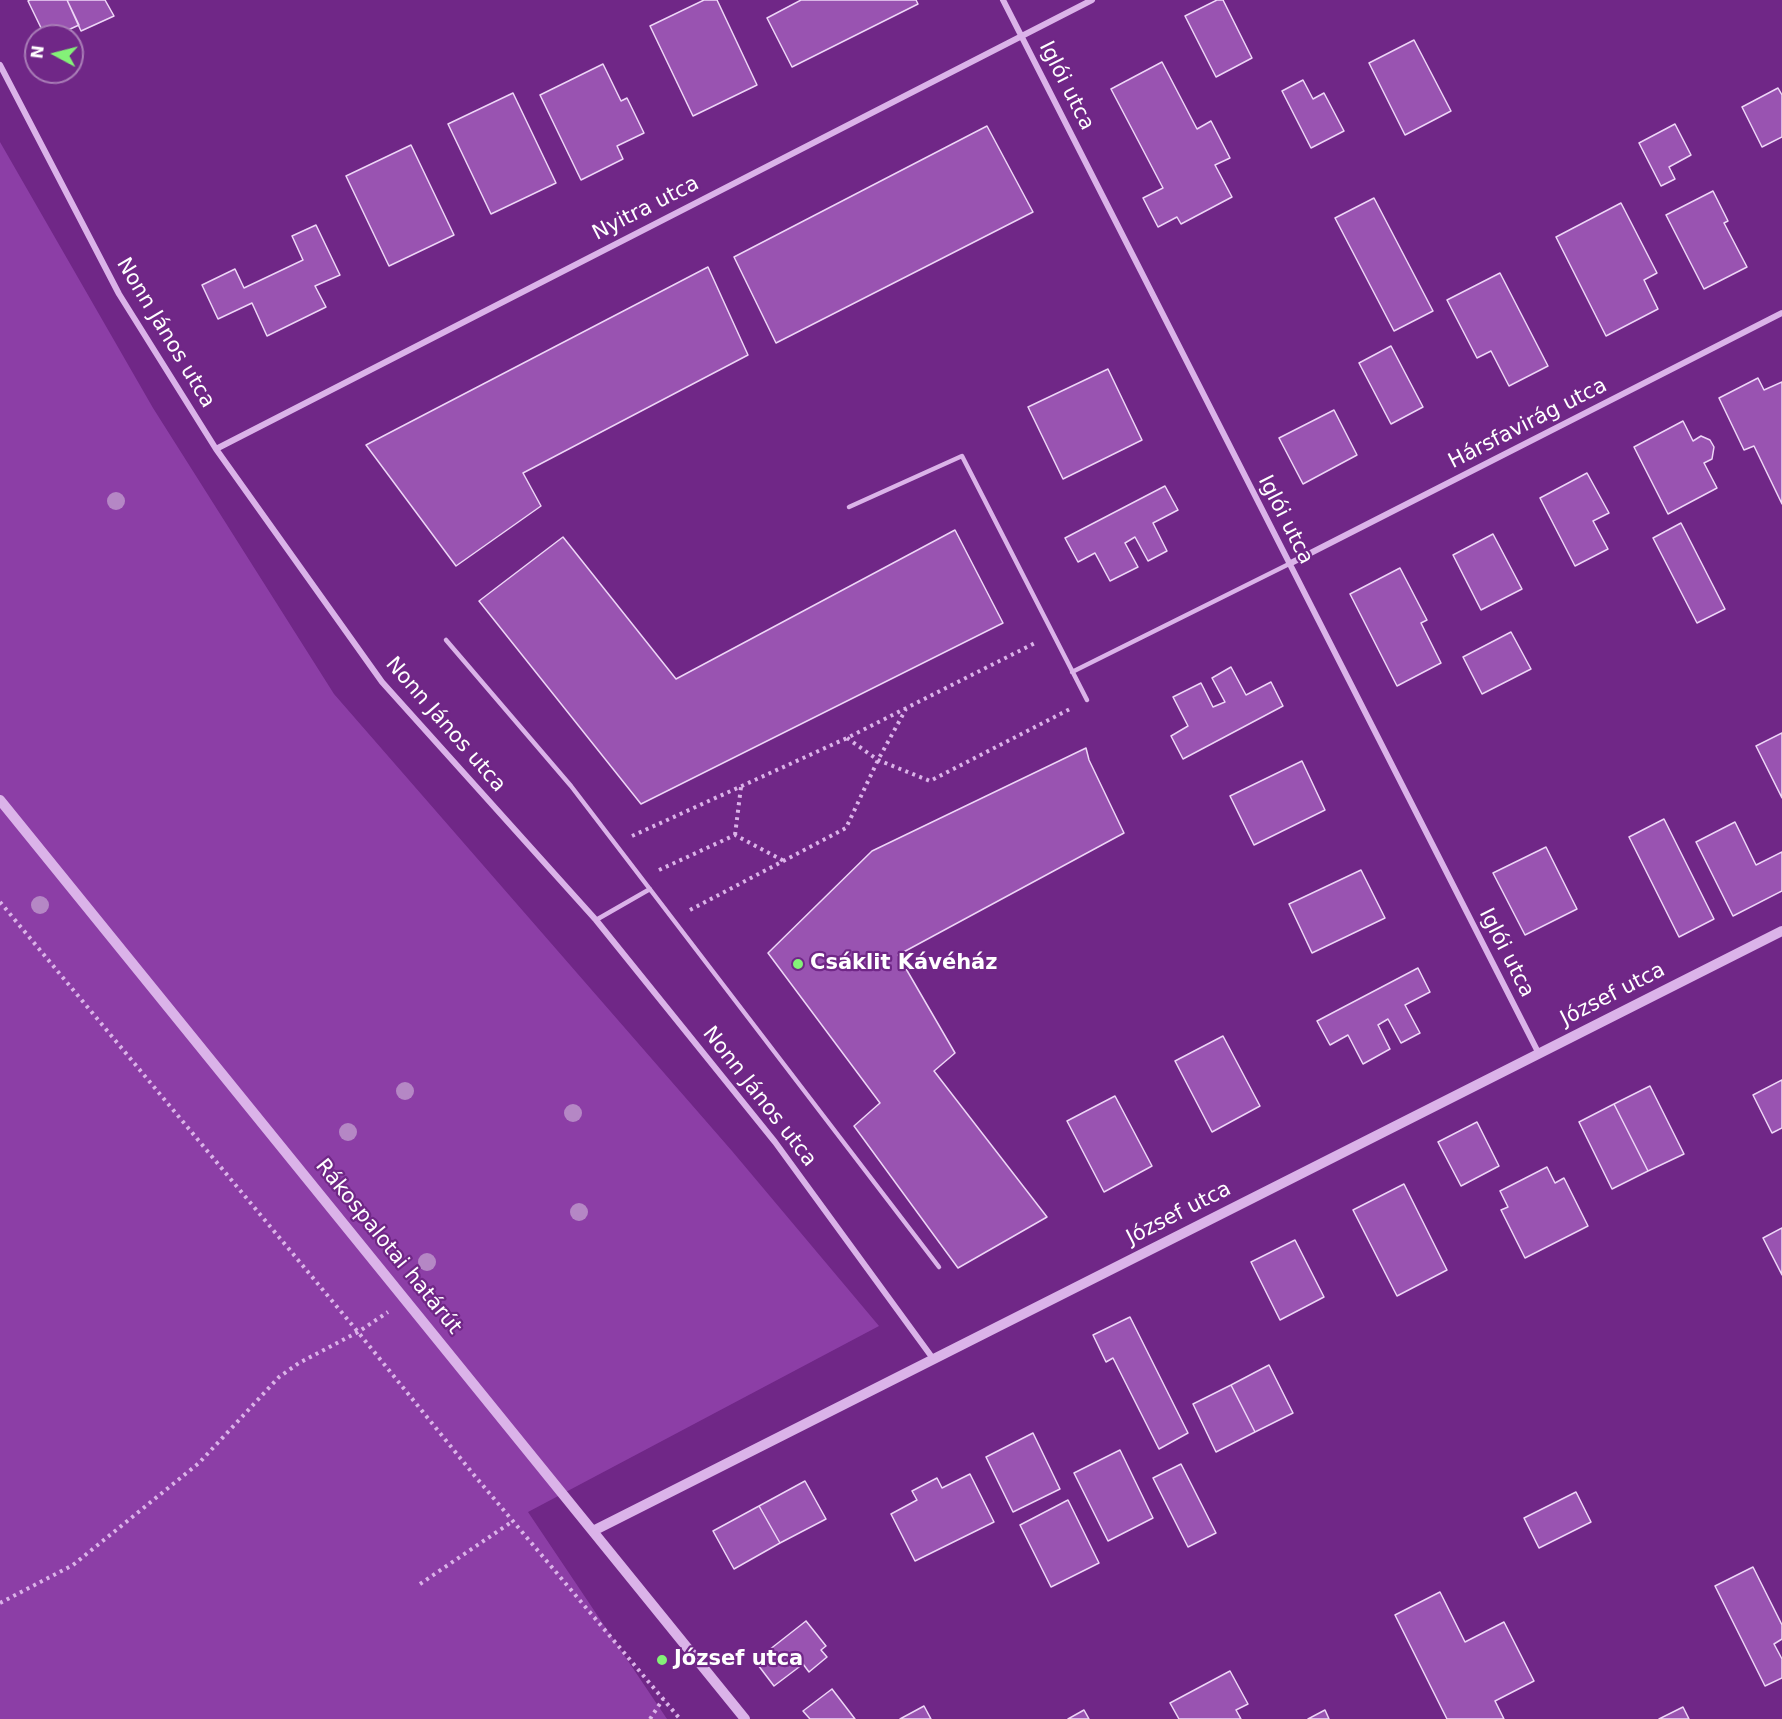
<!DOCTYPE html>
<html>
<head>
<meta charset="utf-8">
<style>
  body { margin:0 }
  #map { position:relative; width:1782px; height:1719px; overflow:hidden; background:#702787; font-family:"DejaVu Sans",sans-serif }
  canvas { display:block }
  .north { position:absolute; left:24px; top:24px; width:60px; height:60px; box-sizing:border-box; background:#702787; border:2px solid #a97db7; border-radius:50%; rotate:277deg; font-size:16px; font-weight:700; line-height:24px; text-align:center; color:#fff }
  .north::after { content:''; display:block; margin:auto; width:21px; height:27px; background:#84f178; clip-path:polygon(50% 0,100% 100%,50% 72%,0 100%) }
</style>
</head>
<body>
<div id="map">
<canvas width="1782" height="1719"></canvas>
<div class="north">N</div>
</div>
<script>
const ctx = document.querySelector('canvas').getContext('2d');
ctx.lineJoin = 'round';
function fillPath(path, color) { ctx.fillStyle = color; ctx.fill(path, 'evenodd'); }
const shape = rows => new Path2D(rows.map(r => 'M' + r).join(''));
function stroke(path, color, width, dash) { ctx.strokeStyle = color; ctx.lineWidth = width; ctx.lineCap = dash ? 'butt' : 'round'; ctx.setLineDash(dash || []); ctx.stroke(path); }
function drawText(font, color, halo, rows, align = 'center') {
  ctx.font = font + ' "DejaVu Sans",sans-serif'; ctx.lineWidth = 4.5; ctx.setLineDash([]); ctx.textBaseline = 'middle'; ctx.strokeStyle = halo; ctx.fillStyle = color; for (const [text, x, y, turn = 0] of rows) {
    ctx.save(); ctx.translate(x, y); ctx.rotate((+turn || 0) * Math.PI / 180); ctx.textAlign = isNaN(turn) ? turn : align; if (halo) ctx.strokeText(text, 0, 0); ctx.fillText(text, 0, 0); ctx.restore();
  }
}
fillPath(shape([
  [0,142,153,408,334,694,732,1151,879,1326,528,1512,667,1719,0,1719]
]), '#8c3ea6');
const building = shape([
  [30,0,67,0,79,25,55,36,45,36,28,1,30,0],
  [67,0,105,0,114,16,81,31,67,0],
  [704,0,717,0,757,85,693,116,650,26,704,0],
  [801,0,916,0,918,4,792,67,767,18,801,0],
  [1217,0,1223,0,1252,58,1216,77,1185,16,1217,0],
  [1414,40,1451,111,1405,135,1369,63,1414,40],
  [1162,62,1197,129,1211,121,1230,158,1215,165,1232,197,1181,224,1177,217,1158,227,1143,198,1163,188,1111,89,1162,62],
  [603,64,621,101,627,98,644,133,617,146,623,159,581,180,540,95,603,64],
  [1303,80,1313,99,1324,93,1344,131,1311,148,1282,91,1303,80],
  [1778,88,1782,95,1782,137,1762,147,1742,107,1778,88],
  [513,93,556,183,491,214,448,124,513,93],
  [1675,124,1691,155,1669,167,1675,179,1661,186,1639,143,1675,124],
  [987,126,1033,212,776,343,734,257,987,126],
  [411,145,454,235,389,266,346,176,411,145],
  [1713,191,1728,221,1724,223,1747,267,1704,289,1666,215,1713,191],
  [1374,198,1433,311,1394,331,1335,218,1374,198],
  [1621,203,1657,273,1644,280,1658,309,1606,336,1556,237,1621,203],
  [316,225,340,275,315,286,326,307,267,336,252,303,218,319,202,285,235,269,244,288,303,260,292,236,316,225],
  [708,267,748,355,523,473,541,506,456,566,366,445,708,267],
  [1500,273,1548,366,1509,386,1491,351,1477,358,1447,300,1500,273],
  [1391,346,1423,407,1391,424,1359,363,1391,346],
  [1108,369,1142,440,1063,479,1028,407,1108,369],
  [1758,378,1764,390,1782,382,1782,504,1754,446,1744,450,1719,398,1758,378],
  [1334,410,1357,455,1303,484,1279,438,1334,410],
  [1683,421,1693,441,1701,436,1710,440,1714,447,1712,459,1704,463,1717,488,1668,514,1634,447,1683,421],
  [1587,473,1609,513,1593,521,1608,549,1575,566,1540,498,1587,473],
  [1165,486,1178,510,1153,523,1167,551,1148,561,1135,537,1125,543,1138,567,1110,581,1095,553,1078,562,1065,538,1165,486],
  [1681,523,1725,609,1697,623,1653,538,1681,523],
  [955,530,1003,623,641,804,479,601,563,537,676,679,955,530],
  [1493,534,1522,589,1481,610,1453,555,1493,534],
  [1400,568,1427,620,1421,623,1441,663,1397,686,1350,594,1400,568],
  [1511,632,1531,669,1482,694,1463,657,1511,632],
  [1231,667,1246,695,1271,682,1283,706,1183,759,1171,736,1188,726,1173,697,1201,683,1213,707,1225,702,1212,678,1231,667],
  [1782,733,1782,798,1756,746,1782,733],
  [1086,748,1089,760,1124,833,898,955,955,1053,934,1071,1047,1217,958,1268,854,1126,880,1103,768,953,872,851,1086,748],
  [1302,761,1325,810,1254,845,1230,796,1302,761],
  [1664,819,1714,919,1679,937,1629,837,1664,819],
  [1735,822,1756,865,1782,852,1782,891,1733,916,1696,842,1735,822],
  [1546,847,1577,909,1525,935,1493,873,1546,847],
  [1361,870,1385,918,1312,953,1289,904,1361,870],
  [1418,968,1430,992,1405,1005,1420,1033,1401,1043,1388,1019,1378,1025,1390,1049,1363,1064,1348,1035,1330,1045,1317,1021,1418,968],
  [1223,1036,1260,1106,1212,1132,1175,1061,1223,1036],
  [1782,1080,1782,1128,1772,1133,1753,1095,1782,1080],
  [1650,1086,1684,1154,1648,1171,1614,1104,1650,1086],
  [1115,1096,1152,1166,1104,1192,1067,1121,1115,1096],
  [1614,1104,1648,1171,1612,1189,1579,1122,1614,1104],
  [1477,1122,1499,1166,1461,1186,1438,1142,1477,1122],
  [1547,1167,1555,1183,1564,1178,1588,1226,1525,1258,1501,1210,1508,1207,1500,1191,1547,1167],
  [1404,1184,1447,1270,1397,1296,1353,1210,1404,1184],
  [1782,1228,1782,1275,1763,1238,1782,1228],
  [1295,1240,1324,1297,1280,1320,1251,1262,1295,1240],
  [1130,1317,1188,1433,1159,1449,1113,1358,1106,1362,1093,1335,1130,1317],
  [1269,1365,1293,1413,1255,1432,1231,1385,1269,1365],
  [1231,1385,1255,1432,1216,1452,1193,1404,1231,1385],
  [1033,1433,1060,1489,1013,1512,986,1457,1033,1433],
  [1120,1450,1153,1518,1108,1541,1074,1473,1120,1450],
  [1181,1464,1216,1533,1188,1547,1153,1478,1181,1464],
  [970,1474,994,1522,915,1561,891,1514,917,1500,912,1491,937,1478,942,1488,970,1474],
  [805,1481,826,1519,780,1543,759,1506,805,1481],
  [1576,1492,1591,1522,1539,1548,1524,1518,1576,1492],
  [1068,1500,1099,1563,1051,1587,1020,1525,1068,1500],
  [759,1506,780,1543,734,1569,713,1531,759,1506],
  [1753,1567,1782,1625,1782,1639,1774,1644,1782,1659,1782,1678,1765,1686,1715,1586,1753,1567],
  [1440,1592,1465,1642,1504,1622,1534,1681,1495,1701,1504,1719,1447,1719,1395,1615,1440,1592],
  [806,1621,826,1646,821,1650,827,1657,809,1672,803,1664,774,1686,755,1661,806,1621],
  [1230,1671,1248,1704,1236,1710,1241,1719,1179,1719,1170,1703,1230,1671],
  [832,1689,855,1719,810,1719,803,1711,832,1689],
  [924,1706,931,1719,900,1719,924,1706],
  [1683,1707,1689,1719,1659,1719,1683,1707],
  [1084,1710,1089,1719,1068,1719,1084,1710],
  [1325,1710,1329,1719,1308,1719,1325,1710]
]);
fillPath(building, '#9953b1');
stroke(building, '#eed6f7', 1.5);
stroke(shape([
  [847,738,878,760,930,781,1070,709],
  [735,835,741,787],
  [632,836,847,738,1037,642],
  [659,870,735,835,784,861],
  [0,902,358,1332,474,1475,680,1719],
  [690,910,846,828,878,760,906,709],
  [420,1584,513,1521],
  [0,1603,73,1565,199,1463,279,1377,299,1363,358,1332,388,1312],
  [650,1719,663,1699]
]), '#dbb3e9', 4, [3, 4.5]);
stroke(shape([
  [849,507,962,456,1087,700],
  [446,640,571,786,939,1267],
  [1072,672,1289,564],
  [596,920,650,889]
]), '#dbb3e9', 4.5);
stroke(shape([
  [1003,0,1539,1054],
  [0,65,119,294,216,449,382,682,596,920,775,1142,934,1360],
  [216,449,1092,0],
  [1289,564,1782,313]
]), '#dbb3e9', 6);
stroke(shape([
  [0,800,745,1719],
  [593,1531,1782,931]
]), '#dbb3e9', 10);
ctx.fillStyle = '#b587c5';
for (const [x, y] of [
  [116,501],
  [40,905],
  [405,1091],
  [573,1113],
  [348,1132],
  [579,1212],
  [427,1262]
]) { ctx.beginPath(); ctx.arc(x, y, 9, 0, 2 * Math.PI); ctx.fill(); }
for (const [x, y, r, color] of [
  [798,964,6,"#84f178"],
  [662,1660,6,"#84f178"]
]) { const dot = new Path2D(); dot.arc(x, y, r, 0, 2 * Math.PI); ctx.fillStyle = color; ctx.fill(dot); stroke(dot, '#702787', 2); }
drawText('21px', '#fff', '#702787', [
  ["Iglói utca",1066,86,63],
  ["Nyitra utca",646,209,-27],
  ["Nonn János utca",165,333,59],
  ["Hársfavirág utca",1528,424,-27],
  ["Iglói utca",1285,520,63],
  ["Nonn János utca",445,725,49],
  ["Iglói utca",1506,953,63],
  ["József utca",1613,995,-27],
  ["Nonn János utca",759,1097,52],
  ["József utca",1179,1214,-27],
  ["Rákospalotai határút",388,1247,51]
]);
drawText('bold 21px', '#fff', '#702787', [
  ["Csáklit Kávéház",810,964],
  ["József utca",674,1660]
], 'left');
</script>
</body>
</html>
